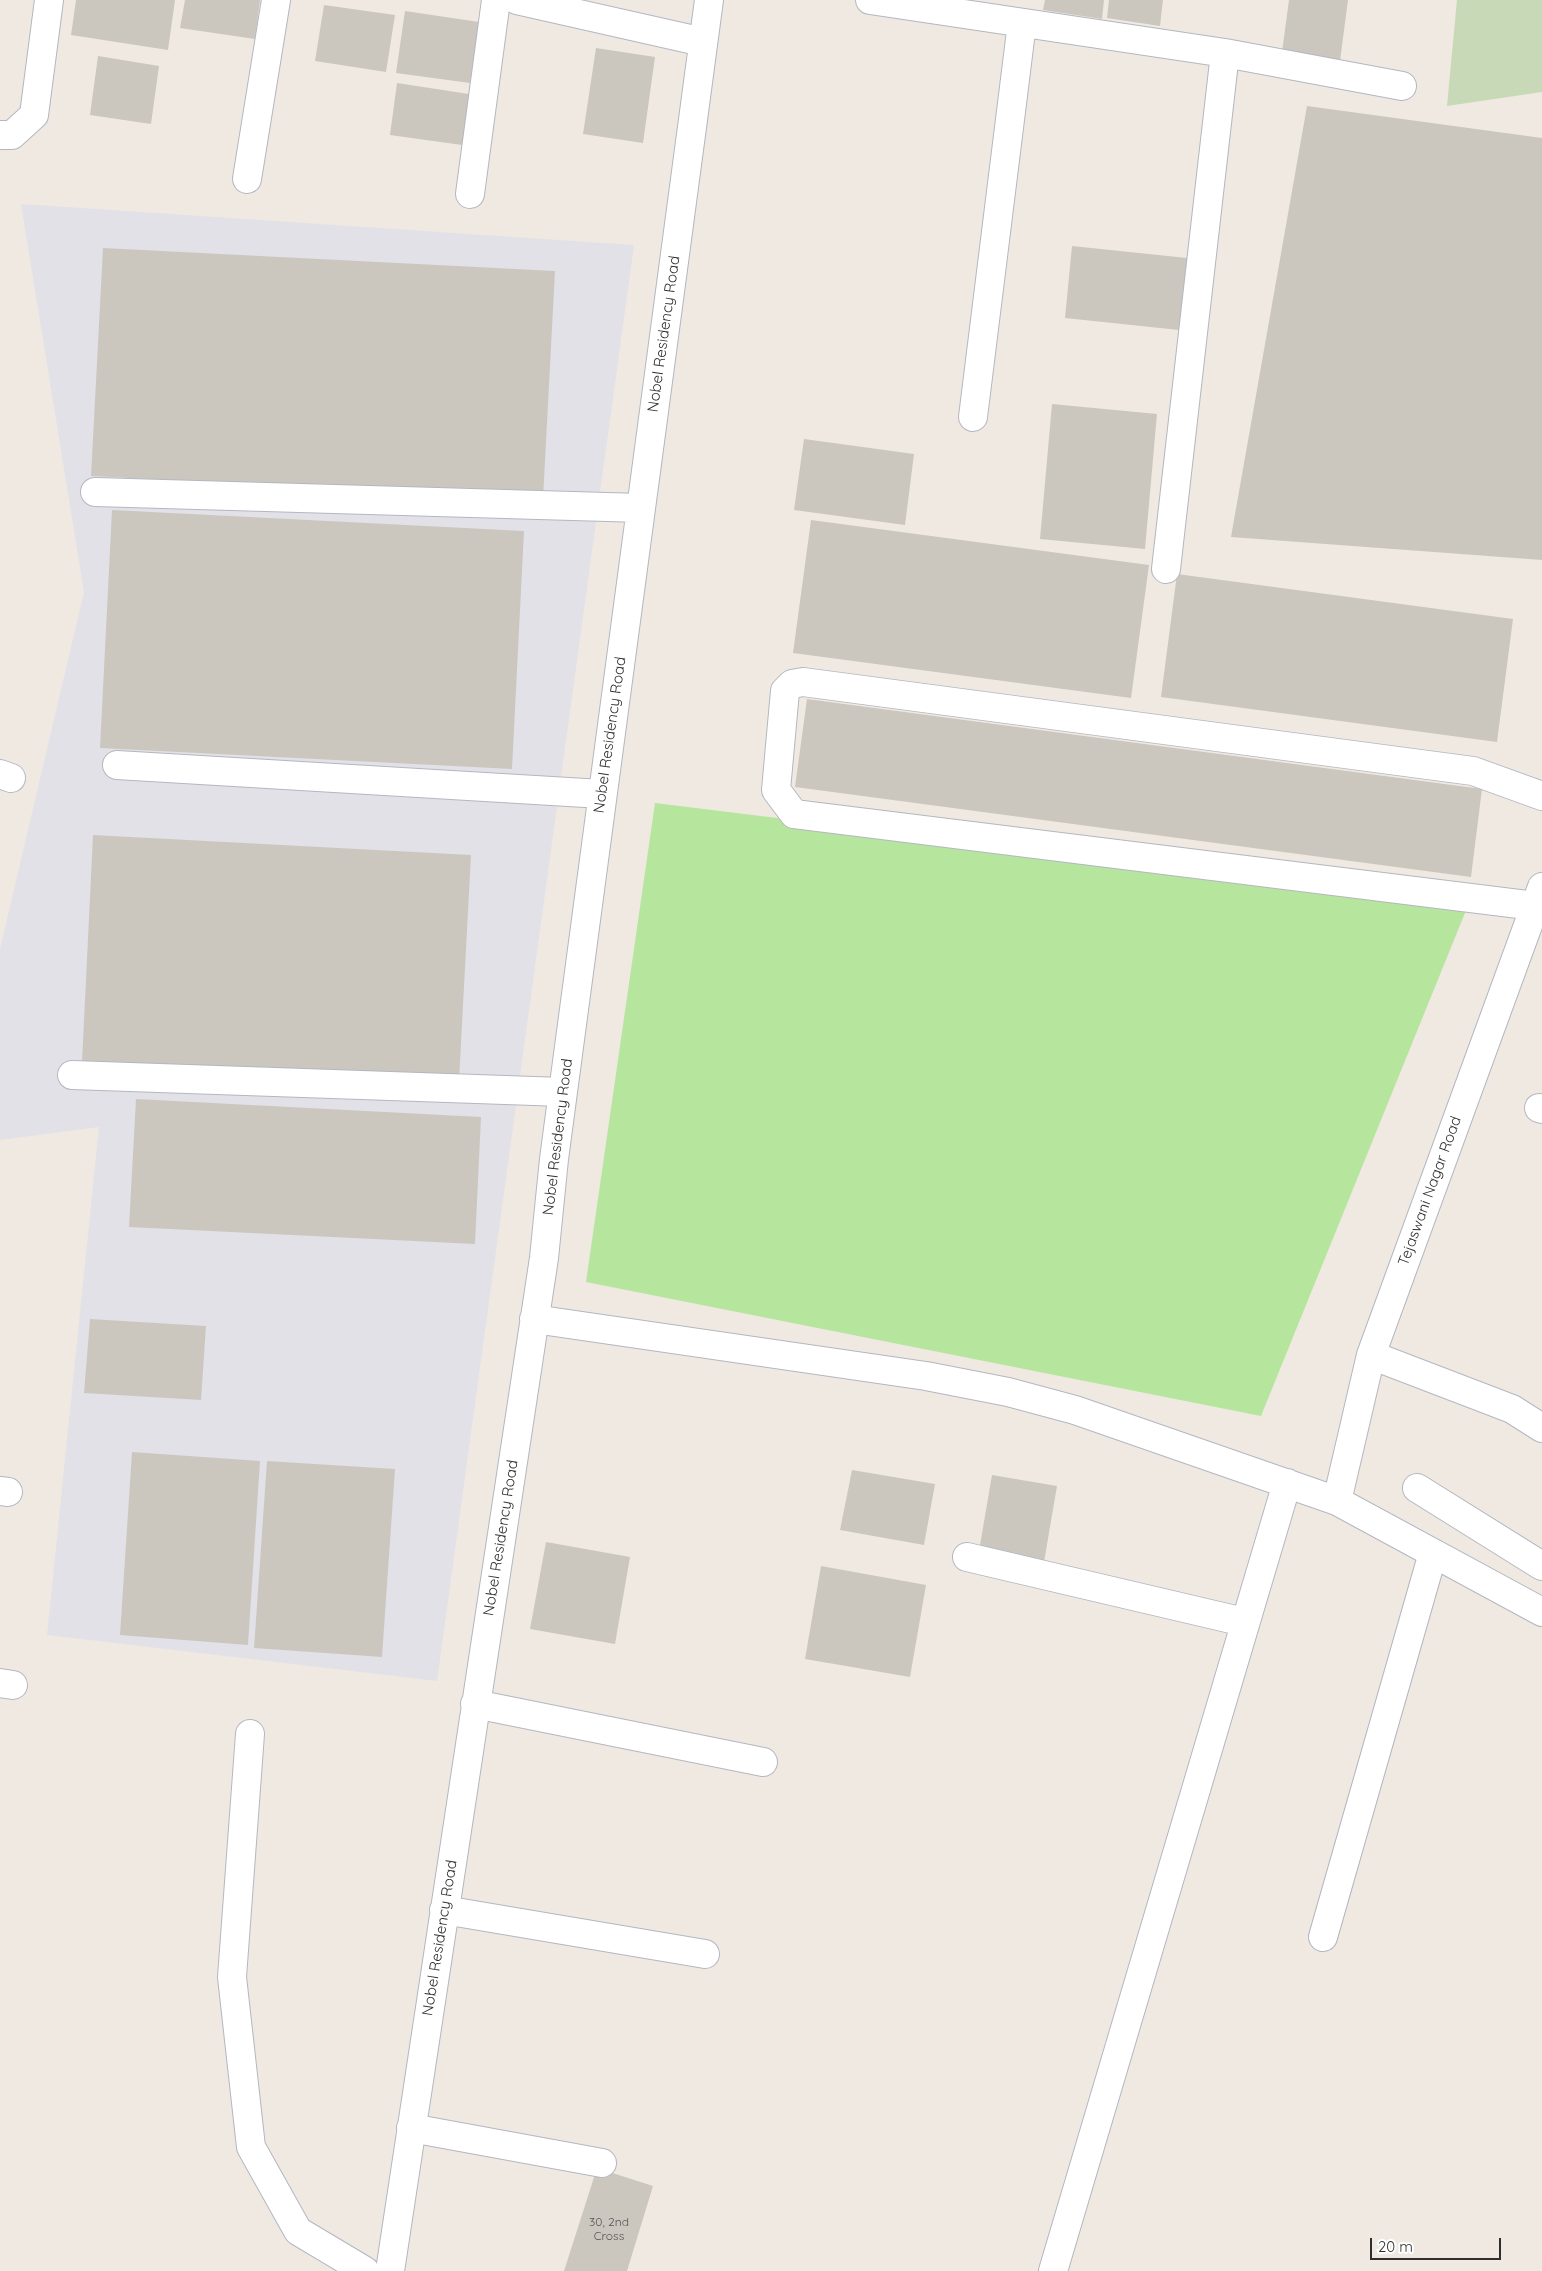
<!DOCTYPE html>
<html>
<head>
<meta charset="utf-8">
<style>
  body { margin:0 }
  #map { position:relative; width:1542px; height:2271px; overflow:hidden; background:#efe9e1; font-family:Quicksand,sans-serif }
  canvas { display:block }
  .scale { position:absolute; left:1370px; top:2238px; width:131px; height:22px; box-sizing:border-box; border:2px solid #2e2e2e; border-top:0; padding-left:6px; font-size:15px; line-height:18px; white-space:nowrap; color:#2e2e2e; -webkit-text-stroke:4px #fff; paint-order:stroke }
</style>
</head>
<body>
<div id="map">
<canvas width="1542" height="2271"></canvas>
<div class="scale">20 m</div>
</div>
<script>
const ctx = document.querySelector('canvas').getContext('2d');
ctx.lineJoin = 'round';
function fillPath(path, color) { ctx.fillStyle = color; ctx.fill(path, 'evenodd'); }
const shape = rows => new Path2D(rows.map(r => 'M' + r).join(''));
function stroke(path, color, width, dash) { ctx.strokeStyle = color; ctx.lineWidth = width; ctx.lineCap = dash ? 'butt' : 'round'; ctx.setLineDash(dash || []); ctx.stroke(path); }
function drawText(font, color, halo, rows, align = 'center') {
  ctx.font = font + ' Quicksand,sans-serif'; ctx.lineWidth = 4; ctx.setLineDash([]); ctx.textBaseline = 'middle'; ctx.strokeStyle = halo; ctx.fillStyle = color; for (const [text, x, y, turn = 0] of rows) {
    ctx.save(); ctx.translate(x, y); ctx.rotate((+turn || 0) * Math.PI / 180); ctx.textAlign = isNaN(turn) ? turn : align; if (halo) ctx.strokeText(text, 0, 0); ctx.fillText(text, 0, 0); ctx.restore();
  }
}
fillPath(shape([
  [21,204,634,245,437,1681,47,1635,99,1127,0,1140,0,949,84,592]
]), '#e3e1e8');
fillPath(shape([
  [655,803,1469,903,1261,1416,586,1282]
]), '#b6e59e');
fillPath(shape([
  [1457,0,1542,0,1542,92,1447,106]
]), '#c8d9b8');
fillPath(shape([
  [76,0,175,0,168,50,71,35],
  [185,0,260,0,255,39,180,28],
  [1045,0,1104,0,1102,19,1043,10],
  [1109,0,1163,0,1160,26,1107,18],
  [1289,0,1348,0,1340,61,1282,52],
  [324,5,395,15,386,72,315,61],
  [405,11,479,22,470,83,396,73],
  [596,48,655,57,643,143,583,134],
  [98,56,159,66,151,124,90,115],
  [397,83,469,94,462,145,390,135],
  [1307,106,1542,138,1542,560,1231,537],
  [1072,246,1187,258,1179,330,1065,318],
  [103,248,555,271,543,499,91,476],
  [1052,404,1157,414,1145,549,1040,539],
  [804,439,914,454,905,525,794,510],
  [112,510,524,531,512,769,100,748],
  [811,520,1149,565,1131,698,793,653],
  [1177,574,1513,619,1497,742,1161,697],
  [807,699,1482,789,1471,877,795,787],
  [93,835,471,855,459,1081,82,1062],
  [136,1099,481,1117,475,1244,129,1227],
  [90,1319,206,1326,201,1400,84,1393],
  [132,1452,260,1461,248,1645,120,1635],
  [267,1461,395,1469,382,1657,254,1648],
  [852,1470,935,1484,924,1545,840,1530],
  [992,1475,1057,1486,1044,1562,979,1551],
  [546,1542,630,1557,615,1644,530,1629],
  [821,1566,926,1585,910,1677,805,1659],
  [597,2168,653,2186,627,2271,564,2271]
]), '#cbc7bf');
const minor = shape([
  [517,0,703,42],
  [870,0,1225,53,1166,569],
  [1225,53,1402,86],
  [0,135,12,135,34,115,49,0],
  [247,179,276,0],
  [470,194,496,0],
  [973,417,1022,23],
  [95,492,641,508],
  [117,765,602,794],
  [0,774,11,778],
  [1535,906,794,814,776,790,785,691,792,684,803,682,1473,771,1542,796],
  [72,1075,563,1092],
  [1539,1108,1542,1109],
  [534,1319,926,1376,1008,1392,1075,1410,1337,1501,1542,1612],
  [1371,1355,1512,1409,1542,1428],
  [1417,1488,1542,1566],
  [0,1491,8,1492],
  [1337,1501,1371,1355,1542,887],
  [967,1557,1244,1622],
  [0,1683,13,1685],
  [475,1704,763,1762],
  [250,1734,232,1977,251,2147,298,2231,365,2271],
  [444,1910,705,1954],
  [1323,1937,1433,1553],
  [411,2128,602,2163],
  [390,2271,544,1258,554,1159,709,0],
  [1053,2271,1287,1483]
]);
stroke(minor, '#b4b7c1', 30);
stroke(minor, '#fff', 28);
drawText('12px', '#555452', null, [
  ["30, 2nd",609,2222],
  ["Cross",609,2236]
]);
drawText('15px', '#2e2e2e', '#fff', [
  ["Nobel Residency Road",664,334,-82],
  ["Nobel Residency Road",610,735,-82],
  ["Nobel Residency Road",558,1137,-83],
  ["Tejaswani Nagar Road",1430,1191,-70],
  ["Nobel Residency Road",501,1538,-81],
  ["Nobel Residency Road",440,1938,-81]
]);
</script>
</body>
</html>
